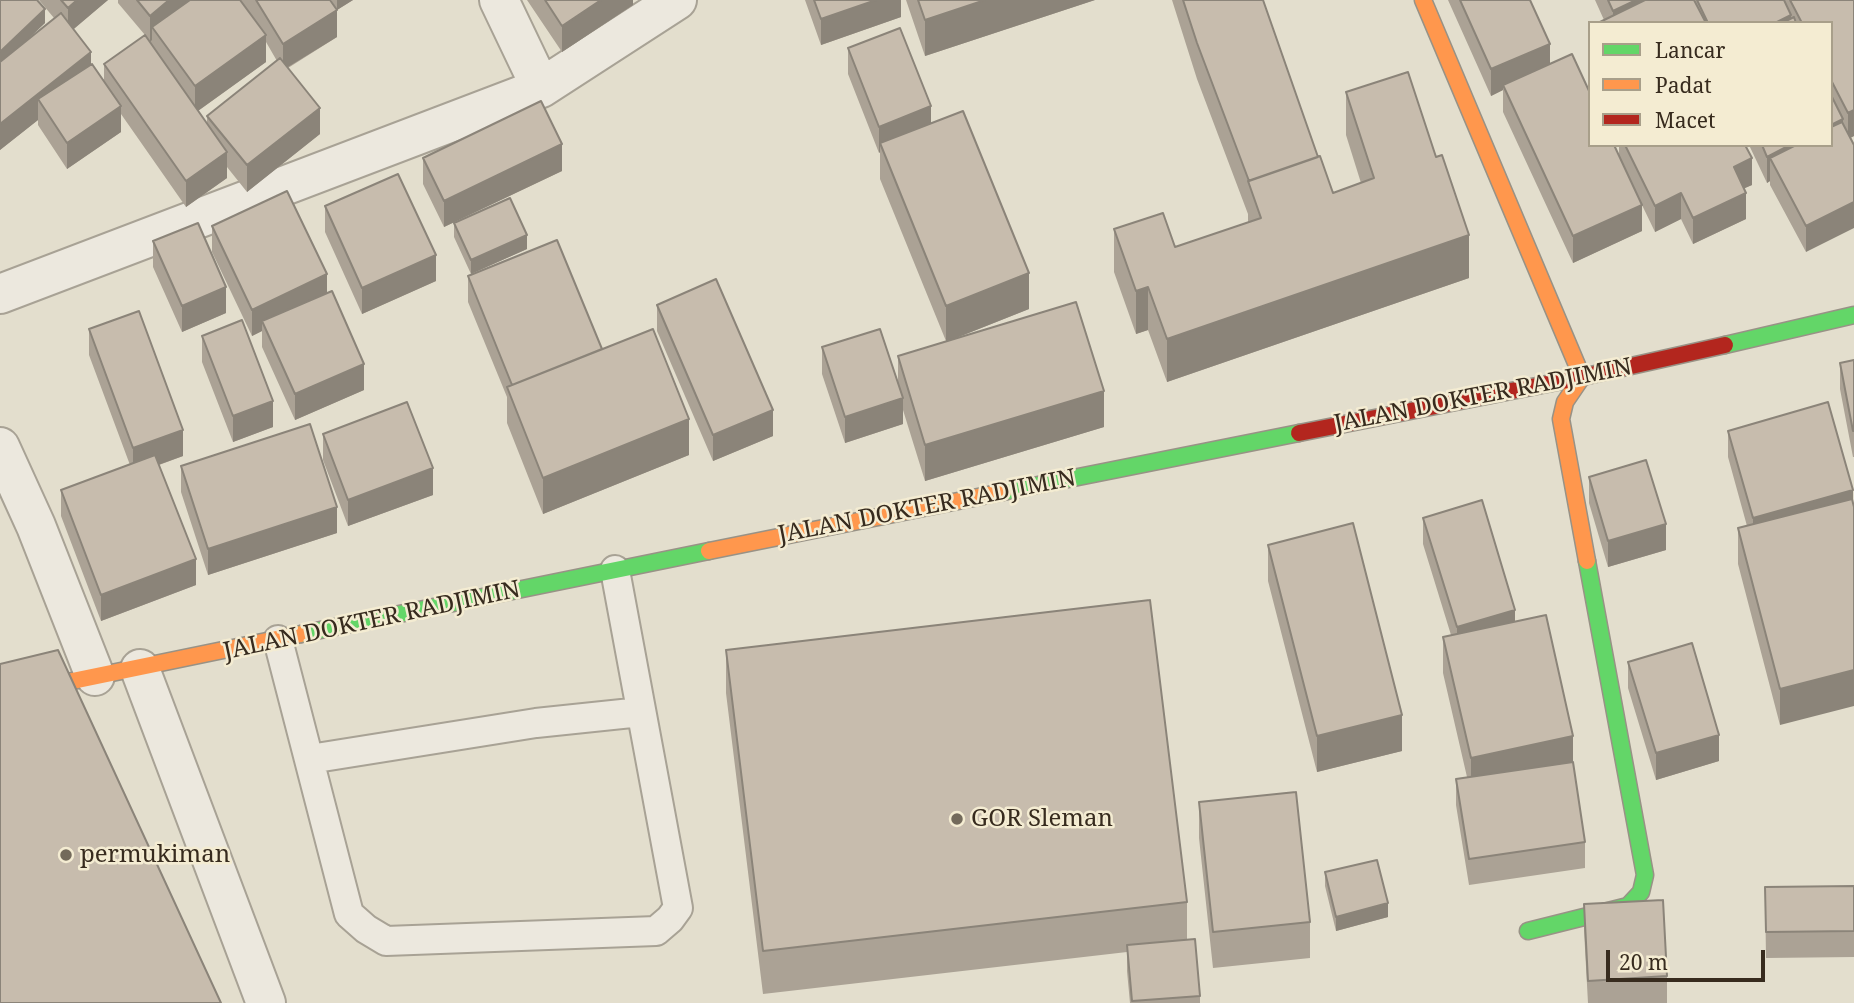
<!DOCTYPE html>
<html>
<head>
<meta charset="utf-8">
<style>
  body { margin:0 }
  #map { position:relative; width:1854px; height:1003px; overflow:hidden; background:#e3decd; font-family:"Noto Serif",serif }
  canvas { display:block }
  .legend { position:absolute; left:1588px; top:21px; width:245px; height:126px; box-sizing:border-box; background:#f4ecd2; border:2px solid #a89f8a; margin:0; padding:9px 12px; list-style:none; font-size:21px; color:#372b1e }
  .legend li { display:flex; align-items:center; gap:14px; height:35px }
  .legend b { width:35px; border:2px solid #a89f8a }
  .scale { position:absolute; left:1606px; top:950px; width:159px; height:32px; box-sizing:border-box; border:4px solid #372b1e; border-top:0; padding-left:9px; font-size:21px; line-height:24px; white-space:nowrap; color:#372b1e; -webkit-text-stroke:5px #f4ecd2; paint-order:stroke }
</style>
</head>
<body>
<div id="map">
<canvas width="1854" height="1003"></canvas>
<ul class="legend">
<li><b style="height:9px;background:#63d668"></b>Lancar</li>
<li><b style="height:9px;background:#ff974d"></b>Padat</li>
<li><b style="height:9px;background:#b3261e"></b>Macet</li>
</ul>
<div class="scale">20 m</div>
</div>
<script>
const ctx = document.querySelector('canvas').getContext('2d');
ctx.lineJoin = 'round';
const shape = rows => new Path2D(rows.map(r => 'M' + r).join(''));
function stroke(path, color, width, dash) { ctx.strokeStyle = color; ctx.lineWidth = width; ctx.lineCap = dash ? 'butt' : 'round'; ctx.setLineDash(dash || []); ctx.stroke(path); }
function fillPath(path, color) { ctx.fillStyle = color; ctx.fill(path, 'evenodd'); }
function drawText(font, color, halo, rows, align = 'center') {
  ctx.font = font + ' "Noto Serif",serif'; ctx.lineWidth = 5; ctx.setLineDash([]); ctx.textBaseline = 'middle'; ctx.strokeStyle = halo; ctx.fillStyle = color; for (const [text, x, y, turn = 0] of rows) {
    ctx.save(); ctx.translate(x, y); ctx.rotate((+turn || 0) * Math.PI / 180); ctx.textAlign = isNaN(turn) ? turn : align; if (halo) ctx.strokeText(text, 0, 0); ctx.fillText(text, 0, 0); ctx.restore();
  }
}
const lane = shape([
  [278,640,349,914,366,929,386,941,656,931,670,919,678,908,615,570],
  [310,759,536,723,641,712]
]);
const street = shape([
  [499,0,541,88],
  [0,294,541,88,677,0],
  [0,447,36,526,95,676],
  [140,669,266,1003]
]);
const fast = shape([
  [1725,345,1854,315],
  [1003,492,1299,433],
  [301,634,709,551],
  [1528,931,1628,906,1641,892,1645,875,1587,561]
]);
const slow = shape([
  [1423,0,1582,377,1565,402,1561,419,1587,561],
  [709,551,1003,492],
  [0,696,301,634]
]);
const jam = shape([
  [1299,433,1582,377,1725,345]
]);
stroke(lane, '#a8a295', 32);
stroke(street, '#a8a295', 42);
stroke(fast, '#989286', 19);
stroke(slow, '#989286', 19);
stroke(jam, '#989286', 19);
stroke(lane, '#ece8de', 28);
stroke(street, '#ece8de', 38);
stroke(fast, '#63d668', 16);
stroke(slow, '#ff974d', 16);
stroke(jam, '#b3261e', 16);
fillPath(shape([
  [0,0,45,23,27,40,54,18,39,0,108,0,73,29,91,64,104,80,104,64,145,35,118,3,118,0,330,0,337,37,288,68,320,134,247,192,227,167,227,178,186,207,121,114,121,132,67,169,38,125,38,120,0,150],
  [266,42,277,61,207,116,207,123,198,111,266,62],
  [331,0,353,0,337,10],
  [527,0,633,0,633,5,562,52],
  [805,0,901,0,901,17,821,45],
  [906,0,1095,0,925,56],
  [1172,0,1263,0,1318,157,1333,193,1361,183,1346,135,1346,92,1469,278,1167,382,1148,330,1136,334,1114,272,1114,229,1175,247,1248,223,1248,214,1197,79],
  [1448,0,1530,0,1550,64,1619,157,1619,145,1745,145,1752,185,1744,188,1746,219,1693,244,1681,219,1655,232,1642,205,1642,231,1573,263,1503,112,1503,90,1491,96],
  [1595,0,1854,0,1854,136,1850,138,1806,252,1770,185,1770,181,1767,183,1749,145,1831,145,1831,23,1600,23,1604,20],
  [848,48,931,123,1029,309,956,338,1104,427,925,481,903,410,903,424,845,443,822,374,822,347,898,381,898,356,946,341,880,179,880,152,879,153,848,74],
  [423,158,562,171,444,227,423,184],
  [325,206,436,281,362,314,325,232],
  [454,223,527,249,471,274,454,237],
  [212,226,327,293,364,390,295,420,262,347,262,331,252,336,212,252],
  [153,241,226,313,182,332,153,267],
  [468,276,602,349,689,455,543,514,507,423,507,397,468,302],
  [657,305,773,436,713,461,657,331],
  [89,329,183,456,159,465,196,585,101,621,61,516,61,490,130,465,89,355],
  [202,336,273,427,233,442,202,362],
  [1854,360,1854,457,1853,457,1840,389,1840,363],
  [1828,402,1780,725,1738,564,1738,528,1747,526,1728,457,1728,431],
  [323,434,433,495,348,526,323,460],
  [181,466,337,533,208,575,181,492],
  [1589,477,1666,550,1608,567,1589,503],
  [1423,518,1515,622,1573,762,1585,842,1585,868,1469,885,1456,805,1456,779,1467,777,1443,673,1443,637,1451,635,1423,544],
  [1268,545,1402,751,1317,772,1268,581],
  [726,650,1187,902,1187,940,1200,996,1200,1003,1130,1003,1127,971,1127,952,763,994,726,693],
  [1628,662,1719,761,1656,780,1628,688],
  [1199,802,1310,922,1310,958,1213,968,1199,838],
  [1325,872,1388,917,1336,931,1325,886],
  [1854,886,1854,957,1766,958,1765,887],
  [1584,904,1667,976,1667,1003,1588,1003,1584,930]
]), '#aba295');
fillPath(shape([
  [77,0,108,0,68,34,68,8],
  [169,0,200,0,152,27,152,40,150,42,150,16],
  [337,0,353,0,337,10],
  [601,0,633,0,633,5,562,52,562,26],
  [876,0,901,0,901,17,821,45,821,19],
  [985,0,1095,0,925,56,925,20],
  [1636,0,1685,0,1613,23,1613,11],
  [45,9,45,23,0,66,0,52],
  [337,10,337,37,283,70,283,44],
  [1791,15,1791,23,1775,23],
  [266,35,266,62,195,113,195,86],
  [1550,44,1550,70,1503,85,1503,90,1491,96,1491,69],
  [91,52,91,79,38,99,38,120,0,150,0,124],
  [121,106,121,132,67,169,67,143],
  [931,106,931,132,880,143,880,152,879,153,879,127],
  [320,108,320,134,247,192,247,165],
  [1854,110,1854,136,1848,139,1848,113],
  [1843,119,1843,145,1770,158,1770,181,1767,183,1767,157,1790,145,1831,145,1831,125],
  [562,144,562,171,444,227,444,201],
  [227,152,227,178,186,207,186,181],
  [1752,158,1752,185,1734,193,1734,167],
  [1681,193,1681,219,1655,232,1655,206],
  [1746,193,1746,219,1693,244,1693,218],
  [1854,202,1854,228,1806,252,1806,226],
  [1642,205,1642,231,1573,263,1573,236],
  [527,235,527,249,471,274,471,260],
  [1469,235,1469,278,1167,382,1167,339],
  [436,255,436,281,362,314,362,288],
  [1029,273,1029,309,946,342,946,306],
  [327,274,327,300,262,321,262,331,252,336,252,310],
  [226,287,226,313,182,332,182,306],
  [1148,287,1148,330,1136,334,1136,291],
  [364,364,364,390,295,420,295,394],
  [1104,391,1104,427,925,481,925,445],
  [903,398,903,424,845,443,845,417],
  [273,401,273,427,233,442,233,416],
  [773,410,773,436,713,461,713,435],
  [689,419,689,455,543,514,543,478],
  [183,430,183,456,133,474,133,448],
  [433,468,433,495,348,526,348,500],
  [1853,490,1853,516,1753,544,1753,518],
  [337,507,337,533,208,575,208,549],
  [1666,524,1666,550,1608,567,1608,541],
  [196,559,196,585,101,621,101,595],
  [1515,610,1515,636,1457,654,1457,627],
  [1854,670,1854,706,1780,725,1780,689],
  [1402,715,1402,751,1317,772,1317,736],
  [1719,735,1719,761,1656,780,1656,753],
  [1573,736,1573,772,1471,794,1471,758],
  [1388,903,1388,917,1336,931,1336,917]
]), '#8b8479');
const building = shape([
  [0,0,37,0,45,9,0,52,0,0],
  [61,0,77,0,68,8,61,0],
  [137,0,169,0,150,16,137,0],
  [190,0,240,0,266,35,195,86,152,27,190,0],
  [256,0,330,0,337,10,283,44,256,0],
  [545,0,601,0,562,26,545,0],
  [814,0,876,0,821,19,814,0],
  [918,0,985,0,925,20,918,0],
  [1183,0,1263,0,1318,157,1249,181,1197,43,1183,0],
  [1460,0,1530,0,1550,44,1491,69,1460,0],
  [1608,0,1636,0,1613,11,1608,0],
  [1645,0,1694,0,1706,23,1601,23,1600,22,1645,0],
  [1697,0,1784,0,1791,15,1775,23,1708,23,1697,0],
  [1790,0,1854,0,1854,110,1848,113,1831,80,1831,23,1802,23,1790,0],
  [61,13,91,52,0,124,0,62,61,13],
  [1794,17,1796,23,1782,23,1794,17],
  [900,28,931,106,879,127,848,48,900,28],
  [145,35,227,152,186,181,104,64,145,35],
  [1572,54,1590,93,1590,145,1614,145,1642,205,1573,236,1503,85,1572,54],
  [280,58,320,108,247,165,207,116,280,58],
  [92,64,121,106,67,143,38,99,92,64],
  [1408,72,1436,157,1442,155,1469,235,1167,339,1148,287,1136,291,1114,229,1163,213,1175,247,1261,218,1248,181,1320,156,1333,193,1374,178,1346,92,1408,72],
  [1831,95,1843,119,1831,125,1831,95],
  [541,101,562,144,444,201,423,158,541,101],
  [963,111,1029,273,946,306,880,143,963,111],
  [1842,122,1854,145,1854,202,1806,226,1770,158,1796,145,1831,145,1831,127,1842,122],
  [1625,145,1745,145,1752,158,1734,167,1746,193,1693,218,1681,193,1655,206,1625,145],
  [1762,145,1790,145,1767,157,1762,145],
  [398,174,436,255,362,288,325,206,398,174],
  [287,191,327,274,252,310,212,226,287,191],
  [510,198,527,235,471,260,454,223,510,198],
  [198,223,226,287,182,306,153,241,198,223],
  [557,240,602,349,512,385,468,276,557,240],
  [716,279,773,410,713,435,657,305,716,279],
  [332,291,364,364,295,394,262,321,332,291],
  [1076,302,1104,391,925,445,898,356,1076,302],
  [139,311,183,430,133,448,89,329,139,311],
  [242,320,273,401,233,416,202,336,242,320],
  [653,329,689,419,543,478,507,387,653,329],
  [880,329,903,398,845,417,822,347,880,329],
  [1854,360,1854,431,1853,431,1840,363,1854,360],
  [407,402,433,468,348,500,323,434,407,402],
  [1828,402,1853,490,1753,518,1728,431,1828,402],
  [310,424,337,507,208,549,181,466,310,424],
  [155,455,196,559,101,595,61,490,155,455],
  [1646,460,1666,524,1608,541,1589,477,1646,460],
  [1852,499,1854,507,1854,670,1780,689,1738,528,1852,499],
  [1482,500,1515,610,1457,627,1423,518,1482,500],
  [1353,523,1402,715,1317,736,1268,545,1353,523],
  [1150,600,1187,902,763,951,726,650,1150,600],
  [1546,615,1573,736,1471,758,1443,637,1546,615],
  [1692,643,1719,735,1656,753,1628,662,1692,643],
  [58,650,221,1003,0,1003,0,664,58,650],
  [1573,762,1585,842,1469,859,1456,779,1573,762],
  [1296,792,1310,922,1213,932,1199,802,1296,792],
  [1377,860,1388,903,1336,917,1325,872,1377,860],
  [1854,886,1854,931,1766,932,1765,887,1854,886],
  [1663,900,1667,976,1588,981,1584,904,1663,900],
  [1195,939,1200,996,1132,1001,1127,945,1195,939]
]);
fillPath(building, '#c7bcad');
stroke(building, '#8b8479', 2);
for (const [x, y, r, color] of [
  [957,819,7,"#736a5b"],
  [66,855,7,"#736a5b"]
]) { const dot = new Path2D(); dot.arc(x, y, r, 0, 2 * Math.PI); ctx.fillStyle = color; ctx.fill(dot); stroke(dot, '#f4ecd2', 2.5); }
drawText('24px', '#372b1e', '#f4ecd2', [
  ["JALAN DOKTER RADJIMIN",1483,396,-11],
  ["JALAN DOKTER RADJIMIN",927,507,-11],
  ["JALAN DOKTER RADJIMIN",372,621,-12]
]);
drawText('24px', '#372b1e', '#f4ecd2', [
  ["GOR Sleman",971,819],
  ["permukiman",80,855]
], 'left');
</script>
</body>
</html>
